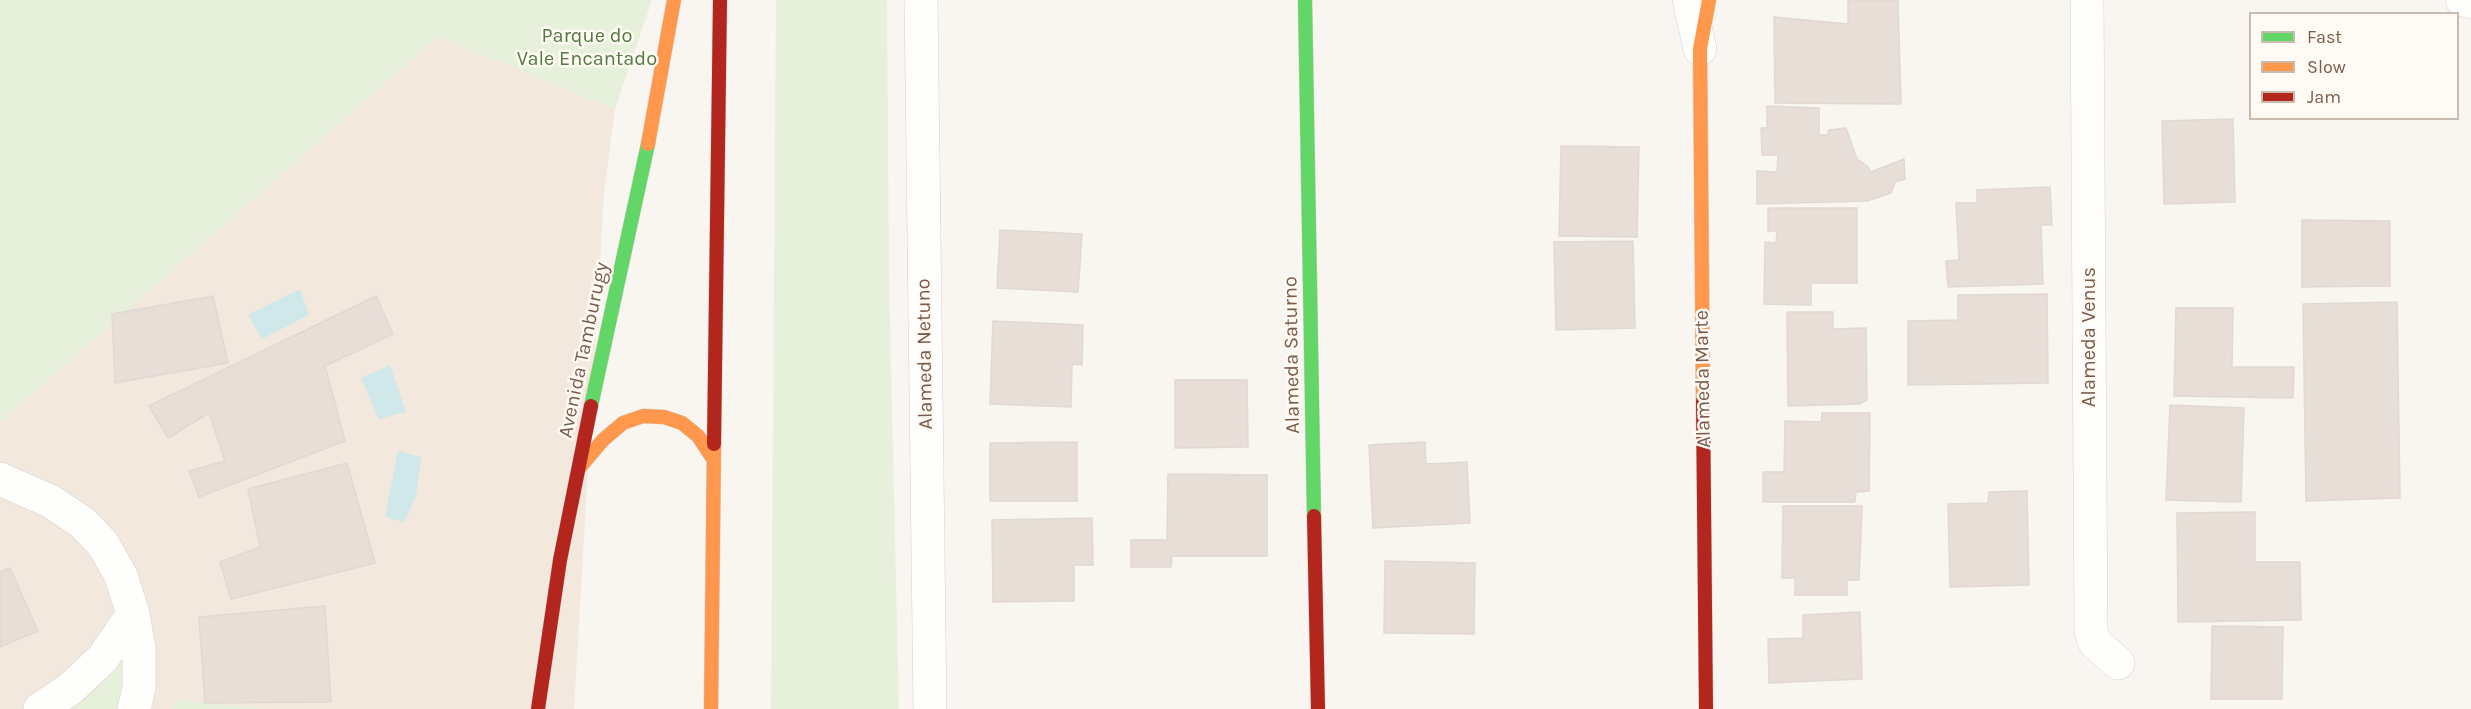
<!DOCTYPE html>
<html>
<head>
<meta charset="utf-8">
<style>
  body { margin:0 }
  #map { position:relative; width:2471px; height:709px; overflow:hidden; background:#f9f5f0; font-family:Karla,sans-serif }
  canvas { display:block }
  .legend { position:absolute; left:2249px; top:12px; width:210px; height:108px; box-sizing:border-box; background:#fffaf3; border:2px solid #cabbb1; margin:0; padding:8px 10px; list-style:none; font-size:18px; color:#7a5c4d }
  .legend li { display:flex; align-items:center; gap:12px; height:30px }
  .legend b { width:30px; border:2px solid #cabbb1 }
</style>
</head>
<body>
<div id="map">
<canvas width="2471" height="709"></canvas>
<ul class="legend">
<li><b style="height:8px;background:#63d668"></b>Fast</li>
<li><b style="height:8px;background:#ff974d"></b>Slow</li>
<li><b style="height:8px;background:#b3261e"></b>Jam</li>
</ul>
</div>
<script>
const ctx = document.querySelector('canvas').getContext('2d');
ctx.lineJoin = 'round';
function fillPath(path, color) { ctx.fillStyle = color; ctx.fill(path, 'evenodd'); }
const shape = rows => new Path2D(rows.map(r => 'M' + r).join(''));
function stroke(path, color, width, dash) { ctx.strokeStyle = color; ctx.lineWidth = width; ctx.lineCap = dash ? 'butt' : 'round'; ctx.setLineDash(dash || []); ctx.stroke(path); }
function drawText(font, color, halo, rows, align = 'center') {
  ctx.font = font + ' Karla,sans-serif'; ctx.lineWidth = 5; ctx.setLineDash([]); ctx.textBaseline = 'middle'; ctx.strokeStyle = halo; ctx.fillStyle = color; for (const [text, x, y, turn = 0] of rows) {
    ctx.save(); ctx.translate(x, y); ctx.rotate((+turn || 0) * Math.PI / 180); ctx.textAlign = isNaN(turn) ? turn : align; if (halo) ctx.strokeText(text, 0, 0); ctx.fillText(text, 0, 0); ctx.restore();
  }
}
fillPath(shape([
  [184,0,439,37,615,109,604,193,574,709,0,709,0,13]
]), '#f2e8de');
fillPath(shape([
  [0,0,652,0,615,109,438,37,0,422],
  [776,0,887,0,889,282,899,709,771,709],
  [125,653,121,709,73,709,99,687],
  [176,700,267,709,172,709]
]), '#e7f0db');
fillPath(shape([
  [300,289,309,315,262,339,248,315],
  [390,365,406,412,379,419,361,378],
  [398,451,421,457,416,497,404,522,385,517]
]), '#d0e8ea');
const building = shape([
  [1848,0,1898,0,1901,104,1775,103,1774,17,1848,24,1848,0],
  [1767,106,1819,108,1819,135,1827,135,1829,130,1846,128,1857,159,1867,166,1871,172,1904,159,1905,179,1895,182,1891,193,1867,201,1757,204,1757,171,1777,172,1778,155,1762,155,1761,128,1767,128,1767,106],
  [2233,119,2235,202,2164,204,2162,121,2233,119],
  [1561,146,1639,147,1637,237,1559,236,1561,146],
  [2050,187,2052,225,2041,225,2043,284,1948,287,1946,261,1959,260,1956,203,1977,203,1977,190,2050,187],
  [1768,208,1857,208,1857,283,1811,283,1811,305,1764,304,1765,242,1776,243,1777,231,1768,231,1768,208],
  [2302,220,2390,221,2390,286,2302,287,2302,220],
  [1000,230,1082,234,1078,292,997,288,1000,230],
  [1633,241,1635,328,1556,330,1554,242,1633,241],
  [2047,294,2048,383,1908,385,1908,321,1958,320,1958,295,2047,294],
  [213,296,228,363,115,383,112,314,213,296],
  [376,296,393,334,325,366,345,441,199,497,189,471,225,461,209,413,168,438,149,406,376,296],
  [2397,302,2400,498,2306,501,2303,304,2397,302],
  [2176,308,2233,308,2232,367,2294,367,2293,398,2174,396,2176,308],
  [1787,312,1833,312,1833,329,1866,328,1867,400,1859,404,1788,406,1787,312],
  [993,321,1083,325,1082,365,1072,364,1071,407,990,404,993,321],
  [1175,380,1247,380,1248,447,1175,448,1175,380],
  [2170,405,2244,408,2241,502,2166,500,2170,405],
  [1822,413,1870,413,1869,491,1856,492,1855,502,1763,502,1763,472,1784,472,1785,421,1821,422,1822,413],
  [1077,442,1077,501,990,501,990,443,1077,442],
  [1425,442,1426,464,1467,462,1470,523,1373,528,1369,445,1425,442],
  [347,463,375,563,231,599,220,562,260,547,248,489,347,463],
  [1168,474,1267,475,1267,556,1172,556,1171,567,1131,567,1131,540,1167,540,1168,474],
  [2027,491,2029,585,1950,587,1948,504,1988,503,1989,492,2027,491],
  [1783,506,1862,506,1859,580,1847,580,1847,595,1795,595,1795,578,1782,578,1783,506],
  [2255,512,2255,562,2300,562,2301,620,2178,622,2177,513,2255,512],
  [1092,518,1093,565,1074,565,1074,601,993,602,992,520,1092,518],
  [1385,561,1475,563,1474,634,1384,633,1385,561],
  [10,568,38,631,0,647,0,572,10,568],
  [325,606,331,702,205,703,199,617,325,606],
  [1860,612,1862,679,1769,683,1768,639,1803,638,1803,615,1860,612],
  [2212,626,2283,627,2282,699,2211,699,2212,626]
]);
fillPath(building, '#e6ded7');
stroke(building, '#e2d8d2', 1.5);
const street = shape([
  [921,0,930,709],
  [1689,0,1700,49],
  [2087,0,2091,632,2095,643,2118,663],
  [2462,0,2471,2],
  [0,479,50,501,83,523,103,544,121,576,133,614,139,648,139,688,134,709],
  [40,709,70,689,103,658,133,614]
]);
const fast = shape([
  [1305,0,1314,516],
  [591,406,648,144]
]);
const slow = shape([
  [648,144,674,0],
  [1703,401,1700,49,1709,0],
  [580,467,603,440,623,423,643,416,664,417,682,423,698,436,712,457],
  [711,709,714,444]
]);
const jam = shape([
  [1703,401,1706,709],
  [714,444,720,0],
  [1314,516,1318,709],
  [538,709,560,560,591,406]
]);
stroke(street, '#d7d1cb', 34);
stroke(fast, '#d9d2cb', 15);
stroke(slow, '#d9d2cb', 15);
stroke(jam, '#d9d2cb', 15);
stroke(street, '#fefefd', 33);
stroke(fast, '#63d668', 14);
stroke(slow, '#ff974d', 14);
stroke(jam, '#b3261e', 14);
drawText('20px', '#537a41', '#fffaf3', [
  ["Parque do",587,36],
  ["Vale Encantado",587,59]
]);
drawText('20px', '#7a5c4d', '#fffaf3', [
  ["Alameda Venus",2089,337,-90],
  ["Avenida Tamburugy",584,350,-78],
  ["Alameda Netuno",925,354,-91],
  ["Alameda Saturno",1292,355,-91],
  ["Alameda Marte",1703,379,-91]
]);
</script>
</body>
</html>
